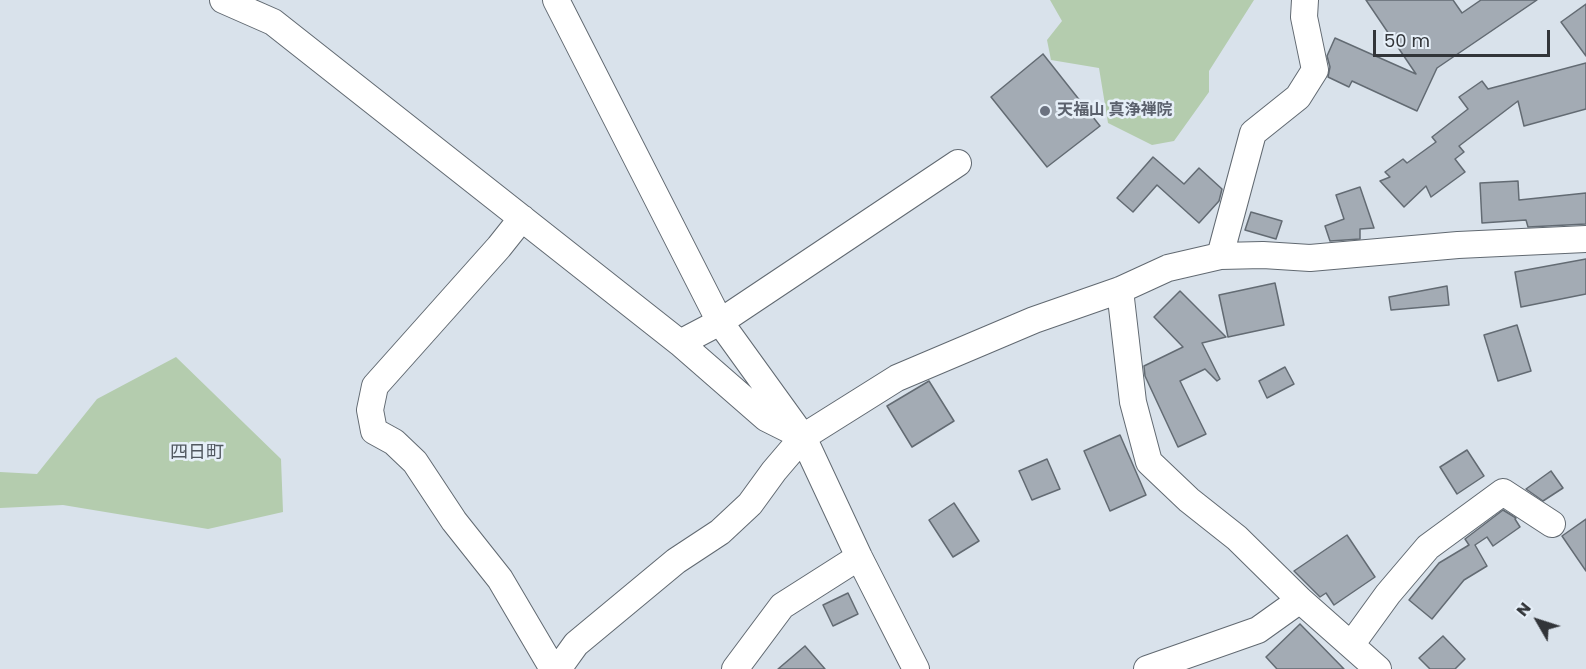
<!DOCTYPE html>
<html>
<head>
<meta charset="utf-8">
<style>
  body { margin:0 }
  #map { position:relative; width:1586px; height:669px; overflow:hidden; background:#d9e2eb; font-family:Poppins,sans-serif }
  canvas { display:block }
  .north { position:absolute; left:1508px; top:591px; width:60px; height:60px; -webkit-text-stroke:4px #e6eff8; paint-order:stroke; rotate:309deg; font-size:16px; font-weight:700; line-height:24px; text-align:center; color:#323539 }
  .north::after { content:''; display:block; margin:auto; width:21px; height:27px; background:#323539; clip-path:polygon(50% 0,100% 100%,50% 72%,0 100%) }
  .scale { position:absolute; left:1373px; top:30px; width:177px; height:27px; box-sizing:border-box; border:3px solid #323539; border-top:0; padding-left:8px; font-size:18px; line-height:21px; white-space:nowrap; color:#323539; -webkit-text-stroke:4px #e6eff8; paint-order:stroke }
</style>
</head>
<body>
<div id="map">
<canvas width="1586" height="669"></canvas>
<div class="north">N</div>
<div class="scale">50 m</div>
</div>
<script>
const ctx = document.querySelector('canvas').getContext('2d');
ctx.lineJoin = 'round';
function fillPath(path, color) { ctx.fillStyle = color; ctx.fill(path, 'evenodd'); }
const shape = rows => new Path2D(rows.map(r => 'M' + r).join(''));
function stroke(path, color, width, dash) { ctx.strokeStyle = color; ctx.lineWidth = width; ctx.lineCap = dash ? 'butt' : 'round'; ctx.setLineDash(dash || []); ctx.stroke(path); }
function drawText(font, color, halo, rows, align = 'center') {
  ctx.font = font + ' Poppins,"Noto Sans JP",sans-serif'; ctx.lineWidth = 5; ctx.setLineDash([]); ctx.textBaseline = 'middle'; ctx.strokeStyle = halo; ctx.fillStyle = color; for (const [text, x, y, turn = 0] of rows) {
    ctx.save(); ctx.translate(x, y); ctx.rotate((+turn || 0) * Math.PI / 180); ctx.textAlign = isNaN(turn) ? turn : align; if (halo) ctx.strokeText(text, 0, 0); ctx.fillText(text, 0, 0); ctx.restore();
  }
}
fillPath(shape([
  [1050,0,1254,0,1209,71,1209,92,1174,141,1152,145,1108,123,1099,68,1051,60,1047,40,1062,21],
  [176,357,281,459,283,512,208,529,63,505,0,508,0,472,37,474,97,399]
]), '#b4ccae');
const building = shape([
  [1366,0,1453,0,1462,13,1481,0,1537,0,1437,68,1417,111,1352,81,1349,87,1328,77,1330,67,1327,56,1335,38,1416,74,1366,0],
  [1586,4,1586,56,1561,22,1586,4],
  [1043,54,1100,126,1047,167,991,97,1043,54],
  [1586,63,1586,109,1524,126,1518,101,1459,146,1464,152,1455,159,1465,172,1431,197,1426,186,1404,207,1380,181,1390,177,1385,172,1403,159,1407,163,1436,142,1432,137,1468,109,1459,97,1482,81,1488,89,1586,63],
  [1153,157,1184,184,1199,168,1222,189,1219,201,1199,223,1157,185,1133,212,1117,198,1153,157],
  [1518,181,1519,200,1586,193,1586,224,1528,227,1526,220,1482,223,1480,183,1518,181],
  [1360,187,1374,228,1360,229,1360,239,1330,241,1325,226,1344,219,1336,195,1360,187],
  [1251,212,1282,221,1276,239,1245,230,1251,212],
  [1586,259,1586,294,1521,307,1515,272,1586,259],
  [1275,283,1284,325,1228,337,1219,295,1275,283],
  [1447,286,1449,305,1391,310,1389,297,1447,286],
  [1180,291,1226,337,1202,343,1220,379,1217,381,1205,369,1180,381,1206,434,1178,447,1145,376,1144,366,1183,347,1154,317,1180,291],
  [1517,325,1531,371,1498,381,1484,335,1517,325],
  [1285,367,1294,384,1267,398,1259,381,1285,367],
  [929,381,954,421,912,447,887,406,929,381],
  [1120,435,1146,495,1110,511,1084,451,1120,435],
  [1467,450,1484,476,1457,494,1440,467,1467,450],
  [1047,459,1060,489,1032,500,1019,471,1047,459],
  [1551,471,1563,488,1543,501,1526,489,1551,471],
  [954,503,979,541,953,557,929,520,954,503],
  [1503,510,1516,518,1515,519,1520,527,1493,546,1487,537,1475,545,1487,566,1464,580,1432,619,1409,600,1439,563,1469,545,1465,539,1503,510],
  [1586,519,1586,571,1562,536,1586,519],
  [1347,535,1375,577,1334,605,1326,593,1320,597,1294,571,1347,535],
  [848,593,858,614,833,626,823,605,848,593],
  [1300,624,1344,669,1277,669,1266,657,1300,624],
  [1443,636,1465,659,1455,669,1430,669,1419,658,1443,636],
  [805,646,825,669,778,669,805,646]
]);
fillPath(building, '#a3abb4');
stroke(building, '#636b73', 1.5);
const minor = shape([
  [223,0,273,22,680,343,766,418,798,434],
  [556,0,720,322,803,437,859,557,916,669],
  [522,218,499,247,375,386,370,410,374,431,394,442,415,462,454,521,500,579,553,669],
  [1220,256,1253,133,1298,97,1315,70,1304,17,1305,0],
  [1120,290,1133,402,1149,462,1189,500,1237,538,1300,600,1378,669],
  [680,343,720,322,958,163],
  [1351,645,1388,594,1428,547,1503,492,1552,524],
  [558,669,576,644,676,561,720,532,750,504,774,471,803,437,897,378,1034,320,1120,290,1168,268,1220,256,1263,255,1310,258,1458,245,1586,239],
  [735,669,782,606,859,557],
  [1147,669,1258,630,1300,600]
]);
stroke(minor, '#616971', 28);
stroke(minor, '#fff', 26);
for (const [x, y, r, color] of [
  [1045,111,6,"#6b7280"]
]) { const dot = new Path2D(); dot.arc(x, y, r, 0, 2 * Math.PI); ctx.fillStyle = color; ctx.fill(dot); stroke(dot, '#e6eff8', 2); }
drawText('bold 16px', '#5b616d', '#e6eff8', [
  ["天福山 真浄禅院",1057,111]
], 'left');
drawText('18px', '#515860', '#e6eff8', [
  ["四日町",197,453]
]);
</script>
</body>
</html>
